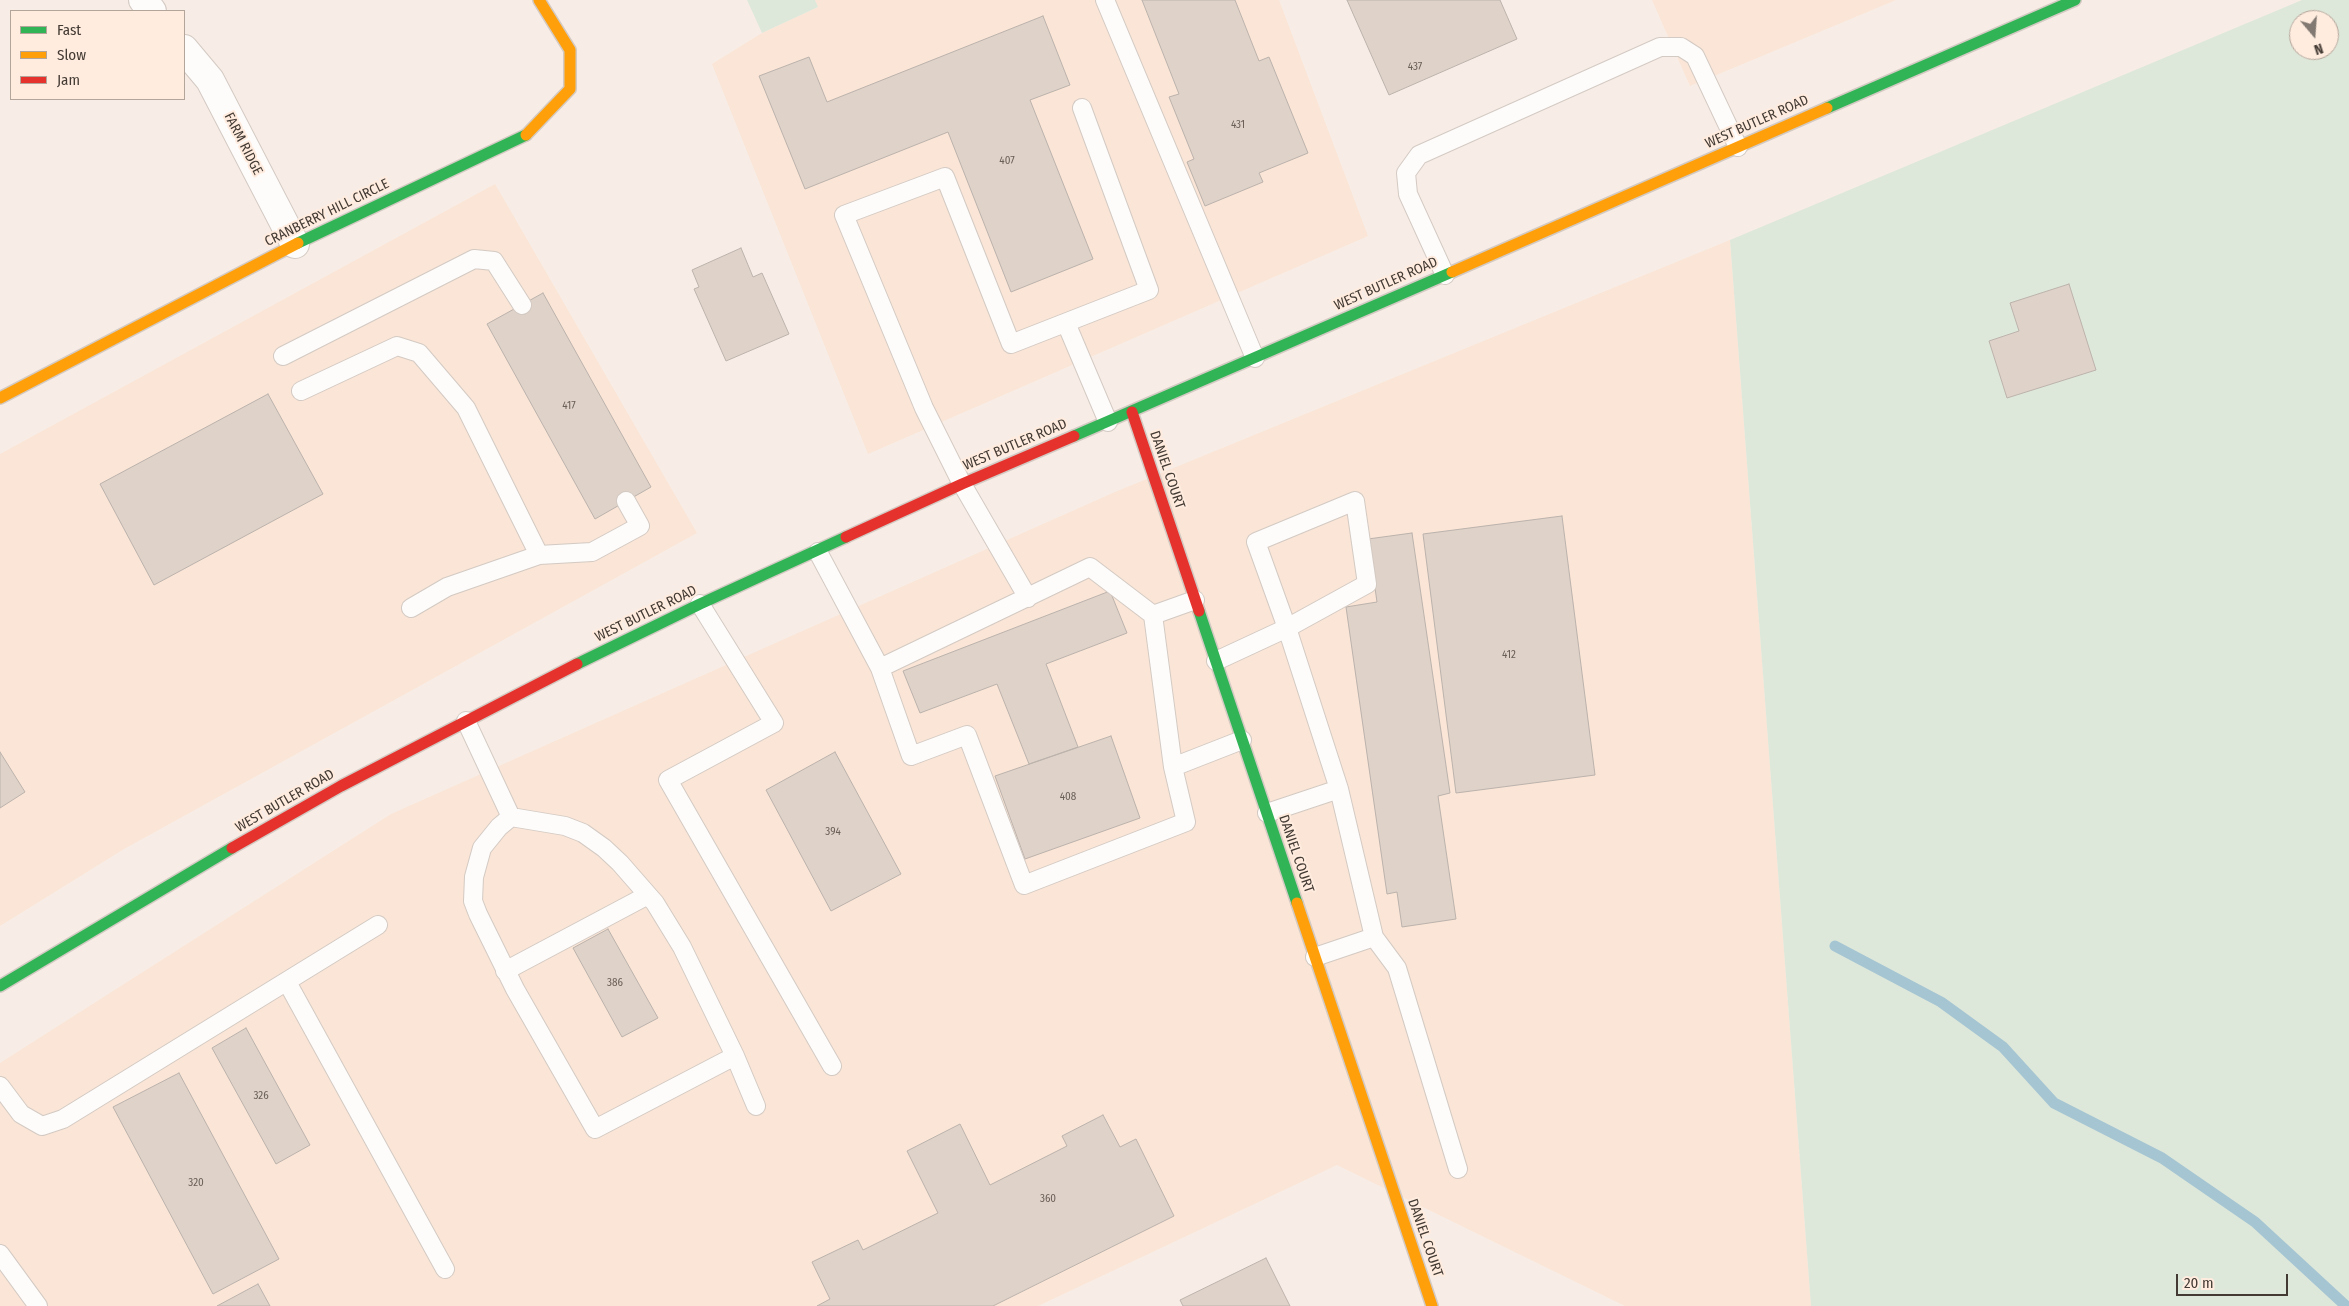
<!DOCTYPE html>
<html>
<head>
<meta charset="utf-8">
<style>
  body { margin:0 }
  #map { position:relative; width:2349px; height:1306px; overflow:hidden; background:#f8ede6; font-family:"Fira Sans Condensed",sans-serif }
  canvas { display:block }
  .legend { position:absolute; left:10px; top:10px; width:175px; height:90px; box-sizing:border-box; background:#ffecdf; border:1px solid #b4a59a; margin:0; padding:6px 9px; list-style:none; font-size:15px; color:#433a33 }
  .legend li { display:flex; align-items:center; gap:10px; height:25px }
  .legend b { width:25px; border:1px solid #b4a59a }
  .north { position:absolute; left:2289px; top:10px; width:50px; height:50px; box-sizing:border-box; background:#ffecdf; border:1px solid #b4a59a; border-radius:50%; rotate:162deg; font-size:14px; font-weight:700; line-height:20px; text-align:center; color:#433a33 }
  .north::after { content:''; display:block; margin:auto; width:18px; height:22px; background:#827972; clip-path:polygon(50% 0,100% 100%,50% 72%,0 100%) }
  .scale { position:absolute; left:2176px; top:1274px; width:112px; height:22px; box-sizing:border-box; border:2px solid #433a33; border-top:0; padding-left:6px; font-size:15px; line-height:18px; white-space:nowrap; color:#433a33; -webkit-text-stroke:4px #ffecdf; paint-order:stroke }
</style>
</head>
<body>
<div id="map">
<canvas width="2349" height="1306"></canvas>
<ul class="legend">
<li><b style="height:6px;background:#30b455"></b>Fast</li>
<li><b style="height:6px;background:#ff9f0a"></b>Slow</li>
<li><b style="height:6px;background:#e5322d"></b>Jam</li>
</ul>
<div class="north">N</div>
<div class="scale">20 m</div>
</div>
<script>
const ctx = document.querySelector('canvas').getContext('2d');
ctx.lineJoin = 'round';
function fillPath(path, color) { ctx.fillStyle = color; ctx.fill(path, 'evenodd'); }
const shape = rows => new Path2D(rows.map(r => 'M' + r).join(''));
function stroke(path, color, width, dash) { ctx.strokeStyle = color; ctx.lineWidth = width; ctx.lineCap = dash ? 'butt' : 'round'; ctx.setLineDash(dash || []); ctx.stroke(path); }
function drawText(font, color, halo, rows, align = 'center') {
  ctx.font = font + ' "Fira Sans Condensed",sans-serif'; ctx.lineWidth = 4; ctx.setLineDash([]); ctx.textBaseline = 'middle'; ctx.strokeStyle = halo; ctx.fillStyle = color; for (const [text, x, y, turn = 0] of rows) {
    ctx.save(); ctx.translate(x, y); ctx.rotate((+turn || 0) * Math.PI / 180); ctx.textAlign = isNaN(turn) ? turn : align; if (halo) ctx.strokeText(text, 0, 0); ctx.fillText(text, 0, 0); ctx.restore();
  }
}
fillPath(shape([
  [815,0,1279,0,1368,236,868,454,712,64,762,33,818,7],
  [1652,0,1896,0,1690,86],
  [495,184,697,533,124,849,0,926,0,454],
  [1730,240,1811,1306,1625,1306,1337,1165,1038,1306,0,1306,0,1063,391,814,1115,492]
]), '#fae5d6');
fillPath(shape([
  [747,0,815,0,818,7,762,33],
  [2302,0,2349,0,2349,1306,1811,1306,1730,240],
  [2299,20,2329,20,2329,50,2299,50]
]), '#dee8da');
stroke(shape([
  [1835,946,1941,1002,2003,1047,2054,1103,2162,1158,2255,1222,2346,1306]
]), '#a5c5d3', 11);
const building = shape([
  [1142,0,1235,0,1259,61,1269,57,1308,153,1259,173,1263,182,1205,206,1187,162,1194,159,1169,97,1179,94,1142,0],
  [1347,0,1500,0,1517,39,1389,95,1347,0],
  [1043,16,1070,85,1030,100,1093,259,1011,292,948,132,805,189,759,76,809,57,827,102,1043,16],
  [741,248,753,277,762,273,789,334,726,361,694,289,699,287,692,270,741,248],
  [2069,284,2096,370,2007,398,1989,341,2019,331,2010,303,2069,284],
  [543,293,651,487,595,519,487,324,543,293],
  [268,394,323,494,154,585,100,484,268,394],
  [1562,516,1595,775,1456,793,1423,534,1562,516],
  [1412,533,1450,793,1438,796,1456,919,1402,927,1397,892,1387,894,1346,607,1377,602,1368,539,1412,533],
  [1110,591,1127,633,1046,664,1078,747,1029,764,997,684,920,713,903,671,1110,591],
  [1111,736,1140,818,1025,859,995,776,1111,736],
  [0,752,25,792,0,808,0,752],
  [835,752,901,874,831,911,766,790,835,752],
  [608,929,658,1018,622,1037,573,948,608,929],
  [246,1028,310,1145,276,1164,212,1048,246,1028],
  [179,1073,279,1259,213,1294,113,1107,179,1073],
  [1103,1115,1120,1147,1136,1139,1174,1216,993,1306,817,1306,830,1299,812,1262,858,1240,863,1250,938,1213,907,1151,960,1124,990,1185,1067,1146,1062,1136,1103,1115],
  [1266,1258,1290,1306,1183,1306,1180,1300,1266,1258],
  [258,1284,270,1306,217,1306,258,1284]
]);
fillPath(building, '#dfd2c9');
stroke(building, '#bcb3ad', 1);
const lane = shape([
  [1105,0,1255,358],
  [1445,275,1408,194,1406,173,1419,155,1660,47,1681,47,1695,56,1738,147],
  [1066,323,1108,422],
  [283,356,474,259,494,261,522,305],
  [301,391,397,346,419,353,466,408,539,555],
  [818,552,880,668,1090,567,1153,615,1195,600],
  [1028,598,962,484,924,408,844,215,945,177,1011,344,1149,290,1082,108],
  [700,604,774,723,668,780,832,1066],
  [411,608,447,587,539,555,592,552,640,526,626,501],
  [1153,615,1173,767],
  [1216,661,1287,628,1256,542,1355,501,1367,584,1287,628,1339,789,1374,937,1397,968,1458,1169],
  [880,668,911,756,967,735,1024,885,1186,822,1173,767,1242,740],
  [466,721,511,817,499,827,482,848,474,877,473,901,478,914,515,989,595,1129,735,1056,682,947,655,903,620,863,604,848,583,833,565,826,511,817],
  [1267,813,1339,789],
  [1315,957,1374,937],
  [505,971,648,895],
  [287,982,445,1269],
  [735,1056,756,1106],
  [0,1086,21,1114,42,1126,63,1119,378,925],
  [0,1254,38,1306]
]);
const street = shape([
  [143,0,152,11],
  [184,49,210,80,295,244]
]);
const fast = shape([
  [1827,108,2075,0],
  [298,243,526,135],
  [1074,436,1452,272],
  [1199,611,1297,903],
  [577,664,700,604,846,537],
  [0,986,232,848]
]);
const slow = shape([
  [526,135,570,89,570,50,539,0],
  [1452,272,1827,108],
  [0,398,298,243],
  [1297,903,1432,1306]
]);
const jam = shape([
  [1132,412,1199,611],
  [846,537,962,484,1074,436],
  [232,848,341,786,577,664]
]);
stroke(lane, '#d3cac3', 20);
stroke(street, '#d3cac3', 30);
stroke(fast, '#d3cac3', 14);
stroke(slow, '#d3cac3', 14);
stroke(jam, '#d3cac3', 14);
stroke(lane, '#fefcfb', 18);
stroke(street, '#fefcfb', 28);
stroke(fast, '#30b455', 11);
stroke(slow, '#ff9f0a', 11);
stroke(jam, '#e5322d', 11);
drawText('11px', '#6a6058', null, [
  ["437",1415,67],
  ["431",1238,125],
  ["407",1007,161],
  ["417",569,406],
  ["412",1509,655],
  ["408",1068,797],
  ["394",833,832],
  ["386",615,983],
  ["326",261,1096],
  ["320",196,1183],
  ["360",1048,1199]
]);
drawText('14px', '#433a33', '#ffecdf', [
  ["WEST BUTLER ROAD",1757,122,-24],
  ["FARM RIDGE",243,144,63],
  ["CRANBERRY HILL CIRCLE",327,213,-26],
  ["WEST BUTLER ROAD",1386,284,-24],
  ["WEST BUTLER ROAD",1015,445,-23],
  ["DANIEL COURT",1167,470,71],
  ["WEST BUTLER ROAD",646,614,-26],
  ["WEST BUTLER ROAD",285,801,-30],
  ["DANIEL COURT",1296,854,71],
  ["DANIEL COURT",1425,1238,71]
]);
</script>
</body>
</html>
